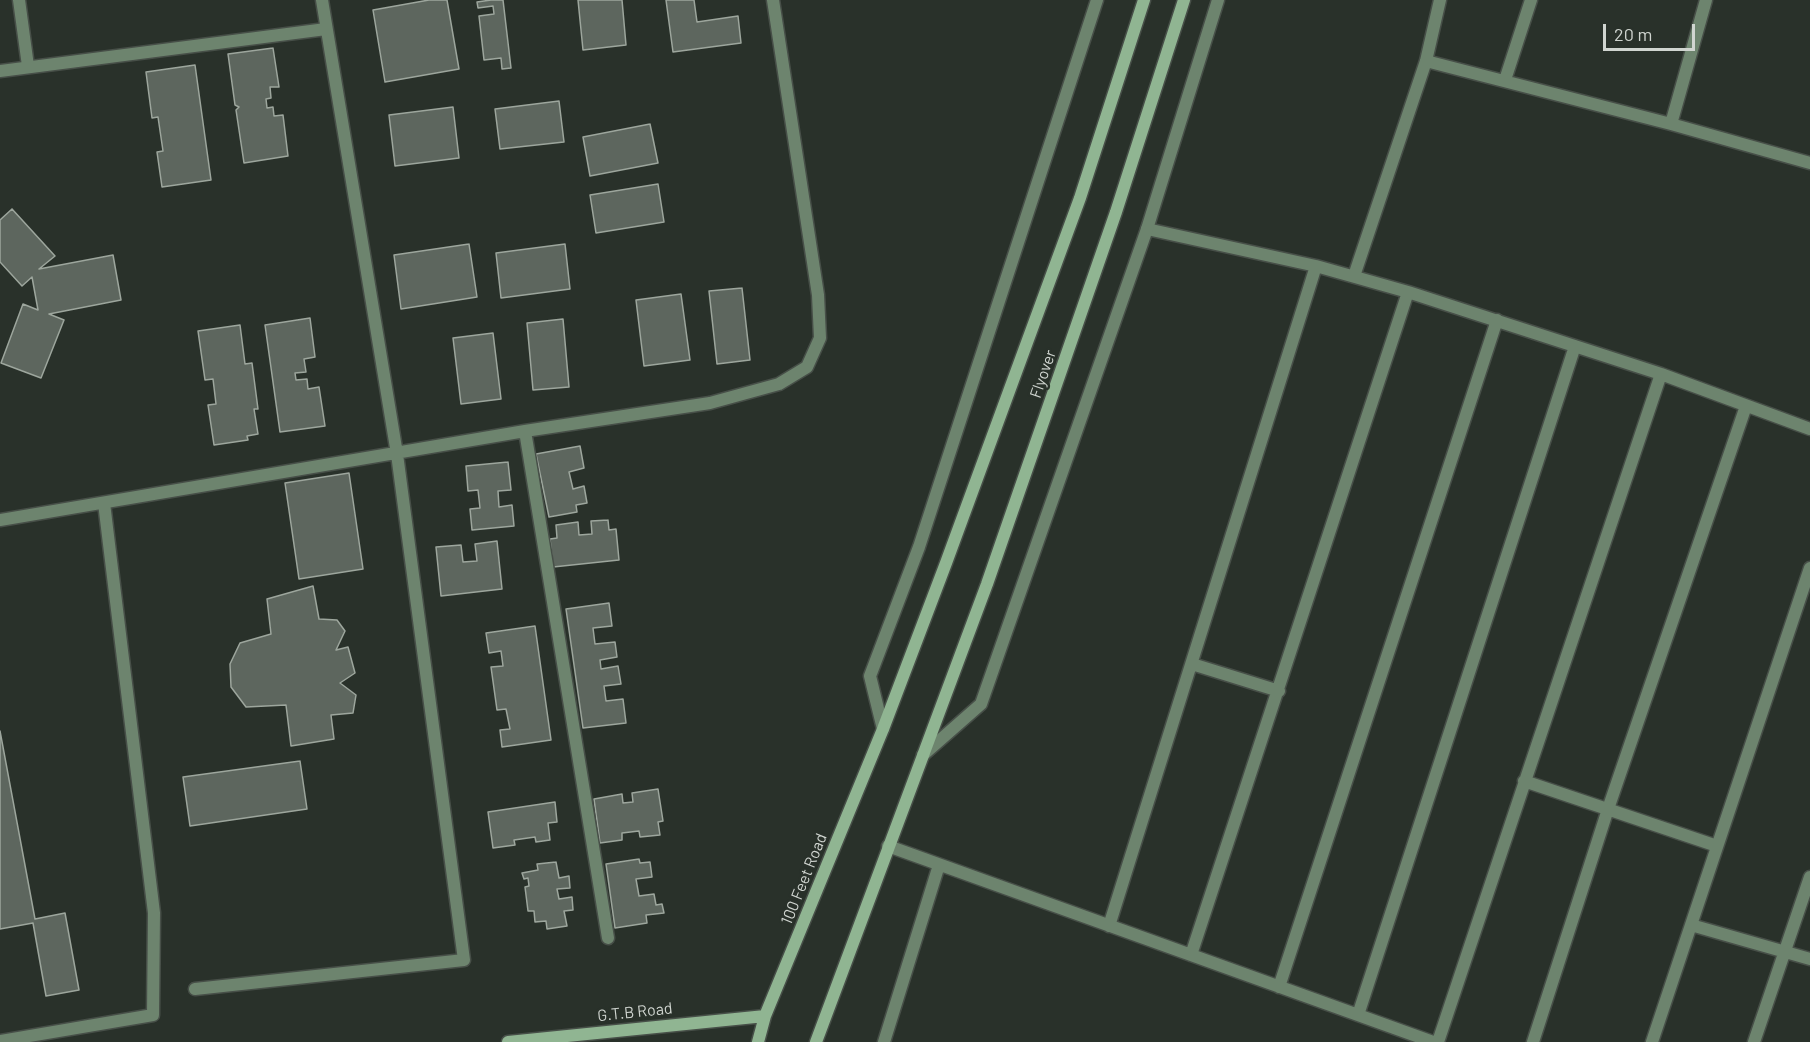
<!DOCTYPE html>
<html>
<head>
<meta charset="utf-8">
<style>
  body { margin:0 }
  #map { position:relative; width:1810px; height:1042px; overflow:hidden; background:#29312a; font-family:Barlow,sans-serif }
  canvas { display:block }
  .scale { position:absolute; left:1603px; top:24px; width:92px; height:27px; box-sizing:border-box; border:3px solid #d0d5d0; border-top:0; padding-left:8px; font-size:18px; line-height:21px; white-space:nowrap; color:#d0d5d0; -webkit-text-stroke:4px #29312a; paint-order:stroke }
</style>
</head>
<body>
<div id="map">
<canvas width="1810" height="1042"></canvas>
<div class="scale">20 m</div>
</div>
<script>
const ctx = document.querySelector('canvas').getContext('2d');
ctx.lineJoin = 'round';
function fillPath(path, color) { ctx.fillStyle = color; ctx.fill(path, 'evenodd'); }
const shape = rows => new Path2D(rows.map(r => 'M' + r).join(''));
function stroke(path, color, width, dash) { ctx.strokeStyle = color; ctx.lineWidth = width; ctx.lineCap = dash ? 'butt' : 'round'; ctx.setLineDash(dash || []); ctx.stroke(path); }
function drawText(font, color, halo, rows, align = 'center') {
  ctx.font = font + ' Barlow,sans-serif'; ctx.lineWidth = 5; ctx.setLineDash([]); ctx.textBaseline = 'middle'; ctx.strokeStyle = halo; ctx.fillStyle = color; for (const [text, x, y, turn = 0] of rows) {
    ctx.save(); ctx.translate(x, y); ctx.rotate((+turn || 0) * Math.PI / 180); ctx.textAlign = isNaN(turn) ? turn : align; if (halo) ctx.strokeText(text, 0, 0); ctx.fillText(text, 0, 0); ctx.restore();
  }
}
const building = shape([
  [429,0,447,0,459,69,385,82,373,10,429,0],
  [491,0,503,0,511,68,502,69,501,58,484,60,479,16,494,14,493,6,478,8,477,2,491,0],
  [578,0,622,0,626,45,583,50,578,0],
  [666,0,694,0,697,22,738,16,741,43,673,52,666,0],
  [273,48,279,87,270,87,271,98,266,99,267,108,273,107,274,116,283,115,288,156,244,163,236,110,239,107,235,105,228,54,273,48],
  [195,65,211,180,162,187,157,152,163,151,158,117,152,118,146,72,195,65],
  [559,101,564,142,500,149,495,109,559,101],
  [453,107,459,158,395,166,389,115,453,107],
  [650,124,658,163,590,176,583,137,650,124],
  [658,184,664,222,596,233,590,195,658,184],
  [12,209,55,256,39,269,113,255,121,300,49,314,64,320,41,378,1,363,23,304,38,310,32,277,22,286,0,262,0,220,12,209],
  [469,244,477,297,401,309,394,255,469,244],
  [565,244,570,289,501,298,496,253,565,244],
  [742,288,750,360,717,364,709,291,742,288],
  [681,294,690,360,644,366,636,300,681,294],
  [310,318,315,357,304,359,306,372,295,373,296,380,307,379,308,389,319,387,325,426,280,432,265,325,310,318],
  [563,319,569,387,533,390,527,323,563,319],
  [240,325,245,364,252,363,258,409,254,409,258,434,247,436,248,440,214,445,208,405,216,404,213,379,205,380,198,331,240,325],
  [493,333,501,399,461,404,453,338,493,333],
  [580,446,584,468,569,472,573,489,584,486,587,503,576,505,577,512,549,517,536,454,580,446],
  [508,462,511,490,498,491,499,507,512,505,514,526,472,530,470,509,480,508,478,490,468,491,466,466,508,462],
  [349,473,363,569,299,579,285,483,349,473],
  [608,520,609,530,616,529,619,560,553,567,550,539,557,538,556,525,578,522,579,535,592,534,591,521,608,520],
  [497,541,502,589,441,596,436,547,461,545,463,562,477,561,475,544,497,541],
  [313,586,319,619,337,620,345,631,336,650,348,647,355,673,340,683,356,695,353,713,331,715,334,739,291,746,286,705,246,707,231,687,230,664,240,643,271,634,267,599,313,586],
  [609,603,612,626,593,628,595,644,615,642,617,657,600,660,601,669,618,666,621,684,604,686,606,701,623,699,626,723,583,728,566,609,609,603],
  [535,626,551,740,502,747,500,730,510,729,506,709,497,710,491,667,503,666,501,651,489,653,486,633,535,626],
  [0,731,35,919,65,913,79,990,46,996,33,923,0,929,0,731],
  [300,761,307,809,190,826,183,777,300,761],
  [658,789,663,821,658,822,660,835,640,837,639,831,622,833,622,840,600,843,594,799,622,794,623,803,633,802,632,793,658,789],
  [555,802,557,822,548,823,550,840,536,842,535,837,514,840,515,845,493,848,488,812,555,802],
  [639,859,640,863,650,862,652,877,636,879,639,896,654,894,656,905,662,904,664,913,646,915,647,923,615,928,606,864,639,859],
  [556,862,559,878,569,876,570,888,557,889,559,899,572,897,573,910,564,911,567,926,547,929,546,921,535,922,534,911,528,911,525,887,529,886,528,878,524,879,522,873,538,870,537,864,556,862]
]);
fillPath(building, '#5d665e');
stroke(building, '#9da69d', 1.5);
const service = shape([
  [19,0,28,66],
  [0,71,326,29],
  [525,431,608,938],
  [0,520,525,431,710,403,779,384,807,367,820,338,818,295,773,0],
  [195,989,464,960,397,454,322,0],
  [0,1041,153,1015,154,913,104,503]
]);
const minor = shape([
  [1426,61,1671,124,1810,163],
  [1505,80,1531,0],
  [1671,124,1706,0],
  [1147,229,1316,266,1408,292,1661,374,1810,429],
  [1354,276,1426,61,1440,0],
  [1192,664,1279,691],
  [1524,781,1717,846],
  [888,846,1433,1042],
  [1691,925,1810,959],
  [1109,926,1316,266],
  [1191,955,1408,292],
  [1279,987,1497,320],
  [1358,1015,1575,346],
  [884,1042,939,865],
  [1438,1042,1661,374],
  [1533,1042,1608,809,1746,406],
  [1652,1042,1810,568],
  [1754,1042,1810,877]
]);
const tertiary = shape([
  [883,729,870,676,919,547,1097,0],
  [923,755,981,704,1147,229,1218,0]
]);
const secondary = shape([
  [508,1042,765,1016],
  [758,1042,765,1016,883,729,946,563,1080,198,1144,0],
  [816,1042,987,584,1116,212,1184,0]
]);
stroke(service, '#474f48', 15);
stroke(minor, '#474f48', 15);
stroke(tertiary, '#474f48', 15);
stroke(secondary, '#474f48', 15);
stroke(service, '#6d846e', 12);
stroke(minor, '#6d846e', 12);
stroke(tertiary, '#6d846e', 12);
stroke(secondary, '#90b592', 12);
drawText('16px', '#d0d5d0', '#29312a', [
  ["Flyover",1043,374,-71],
  ["100 Feet Road",804,879,-68],
  ["G.T.B Road",635,1012,-6]
]);
</script>
</body>
</html>
